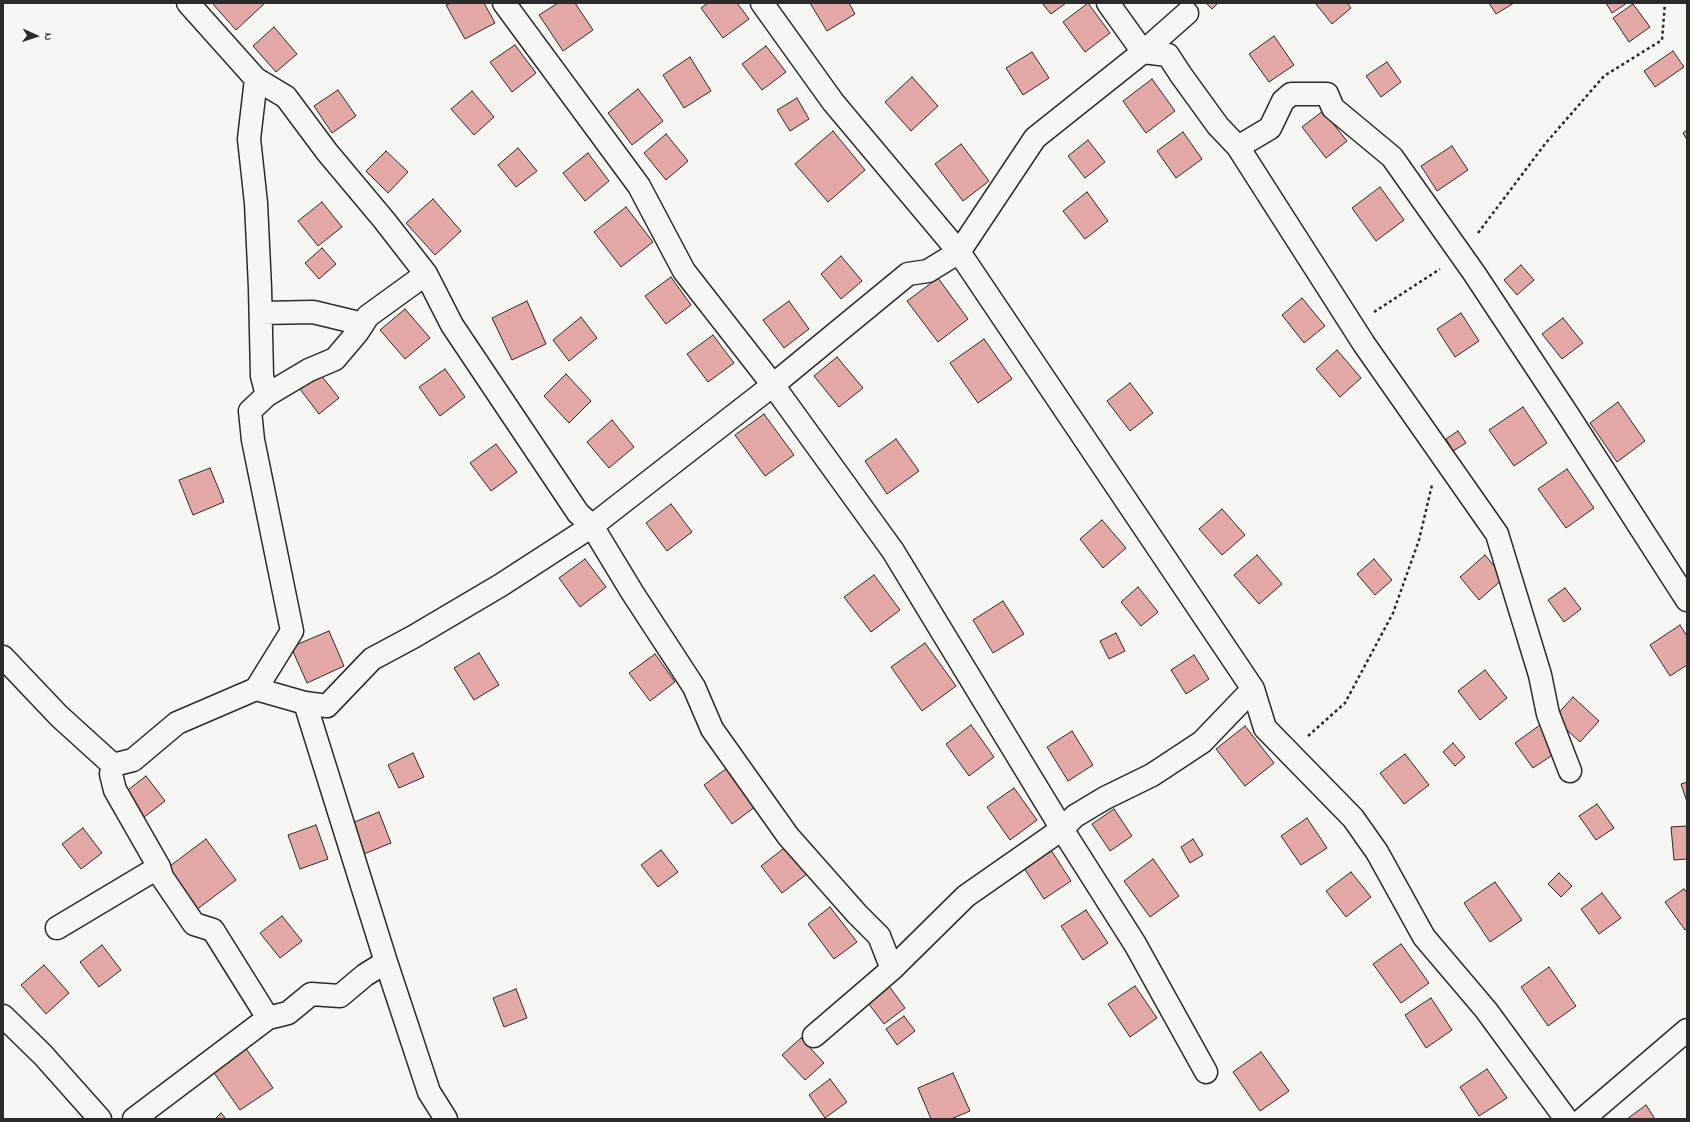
<!DOCTYPE html>
<html>
<head>
<meta charset="utf-8">
<style>
  body { margin:0 }
  #map { position:relative; width:1690px; height:1122px; overflow:hidden; background:#f6f6f2; font-family:"Indie Flower",sans-serif }
  canvas { display:block }
  .frame { position:absolute; inset:0; border:4px solid #2b2b2b; pointer-events:none }
  .north { position:absolute; left:16px; top:16px; width:40px; height:40px; -webkit-text-stroke:3px #f6f6f2; paint-order:stroke; rotate:93deg; font-size:11px; font-weight:700; line-height:16px; text-align:center; color:#2b2b2b }
  .north::after { content:''; display:block; margin:auto; width:14px; height:18px; background:#2b2b2b; clip-path:polygon(50% 0,100% 100%,50% 72%,0 100%) }
</style>
</head>
<body>
<div id="map">
<canvas width="1690" height="1122"></canvas>
<div class="frame"></div>
<div class="north">N</div>
</div>
<script>
const ctx = document.querySelector('canvas').getContext('2d');
ctx.lineJoin = 'round';
function fillPath(path, color) { ctx.fillStyle = color; ctx.fill(path, 'evenodd'); }
const shape = rows => new Path2D(rows.map(r => 'M' + r).join(''));
function stroke(path, color, width, dash) { ctx.strokeStyle = color; ctx.lineWidth = width; ctx.lineCap = dash ? 'butt' : 'round'; ctx.setLineDash(dash || []); ctx.stroke(path); }
const building = shape([
  [212,3,265,3,236,30,212,3],
  [451,3,484,3,495,23,465,39,446,5,451,3],
  [558,3,575,3,593,30,563,51,539,15,558,3],
  [708,3,737,3,749,19,723,38,701,8,708,3],
  [810,3,849,3,855,14,827,31,810,3],
  [1042,3,1066,3,1051,14,1042,3],
  [1088,3,1110,33,1085,52,1063,22,1088,3],
  [1206,3,1218,3,1212,9,1206,3],
  [1317,3,1347,3,1351,8,1332,24,1316,4,1317,3],
  [1489,3,1514,3,1496,14,1489,3],
  [1606,3,1627,3,1612,13,1606,3],
  [1633,4,1650,27,1629,42,1613,18,1633,4],
  [274,27,297,54,276,72,253,46,274,27],
  [1274,36,1294,65,1269,82,1249,54,1274,36],
  [515,45,536,73,512,92,490,62,515,45],
  [766,46,786,72,762,90,742,64,766,46],
  [1673,51,1684,67,1655,87,1644,71,1673,51],
  [1032,52,1049,78,1023,95,1006,68,1032,52],
  [690,57,711,91,684,108,663,75,690,57],
  [1387,62,1401,82,1381,97,1366,76,1387,62],
  [912,77,938,106,911,131,885,102,912,77],
  [1152,79,1175,111,1146,133,1123,101,1152,79],
  [638,89,663,121,632,145,608,113,638,89],
  [338,90,356,116,332,133,314,106,338,90],
  [472,91,494,117,474,135,451,109,472,91],
  [797,98,809,119,790,131,777,110,797,98],
  [1323,111,1347,141,1326,158,1302,127,1323,111],
  [1687,130,1687,140,1683,133,1687,130],
  [833,131,865,170,828,202,795,164,833,131],
  [1183,132,1202,159,1176,178,1157,151,1183,132],
  [666,134,688,161,666,180,644,153,666,134],
  [1088,140,1105,162,1085,178,1068,156,1088,140],
  [961,144,989,181,963,201,935,164,961,144],
  [1452,146,1468,170,1437,191,1421,166,1452,146],
  [518,148,537,171,516,187,498,165,518,148],
  [386,151,408,172,388,193,366,171,386,151],
  [588,153,609,181,585,201,563,173,588,153],
  [1380,187,1404,220,1376,241,1352,208,1380,187],
  [1087,192,1108,221,1085,239,1063,211,1087,192],
  [433,199,461,231,435,255,406,223,433,199],
  [322,202,342,227,318,246,298,221,322,202],
  [626,207,653,242,621,267,594,232,626,207],
  [322,248,336,264,319,279,305,263,322,248],
  [841,256,862,281,841,299,821,274,841,256],
  [1521,265,1534,280,1517,295,1504,280,1521,265],
  [671,277,691,305,666,324,645,296,671,277],
  [938,278,968,319,938,342,907,301,938,278],
  [1302,298,1325,326,1304,343,1282,315,1302,298],
  [527,301,546,344,512,360,492,318,527,301],
  [789,301,809,329,784,348,763,320,789,301],
  [405,309,430,338,405,359,380,330,405,309],
  [1461,313,1479,341,1455,357,1437,329,1461,313],
  [581,317,597,338,569,361,553,340,581,317],
  [1563,318,1583,343,1562,359,1542,334,1563,318],
  [713,335,734,363,708,382,687,354,713,335],
  [984,339,1012,379,978,403,950,363,984,339],
  [1337,350,1361,378,1340,397,1316,369,1337,350],
  [837,357,863,388,839,407,814,376,837,357],
  [445,369,465,397,440,416,419,387,445,369],
  [320,374,339,398,319,414,300,389,320,374],
  [566,374,591,401,569,423,544,396,566,374],
  [1130,383,1153,413,1130,431,1107,401,1130,383],
  [1618,402,1645,441,1617,462,1590,423,1618,402],
  [1523,407,1547,443,1514,466,1489,430,1523,407],
  [764,414,794,455,765,476,735,435,764,414],
  [612,420,634,447,609,468,587,442,612,420],
  [1458,431,1466,443,1453,451,1446,439,1458,431],
  [896,439,919,471,887,494,865,461,896,439],
  [496,444,517,472,491,491,470,463,496,444],
  [210,468,224,502,193,515,179,480,210,468],
  [1567,469,1594,508,1566,528,1538,489,1567,469],
  [671,504,692,532,667,551,646,523,671,504],
  [1222,509,1245,535,1222,555,1199,529,1222,509],
  [1102,520,1126,548,1103,568,1080,539,1102,520],
  [1257,555,1282,584,1259,604,1234,575,1257,555],
  [1485,555,1504,578,1479,600,1460,577,1485,555],
  [585,559,606,587,580,607,559,578,585,559],
  [1374,559,1392,580,1375,595,1357,574,1374,559],
  [874,575,900,610,871,632,844,597,874,575],
  [1138,587,1158,612,1141,626,1121,602,1138,587],
  [1565,588,1581,609,1564,622,1548,600,1565,588],
  [1003,601,1024,634,993,653,973,620,1003,601],
  [1680,625,1687,636,1687,665,1670,676,1650,645,1680,625],
  [329,631,344,666,307,683,291,647,329,631],
  [1116,633,1125,651,1109,659,1100,641,1116,633],
  [925,643,956,686,922,711,891,667,925,643],
  [479,653,499,685,474,700,454,668,479,653],
  [655,654,675,682,650,701,629,673,655,654],
  [1194,655,1209,679,1186,694,1171,670,1194,655],
  [1485,670,1507,698,1480,720,1458,691,1485,670],
  [1573,697,1599,721,1580,742,1554,718,1573,697],
  [971,725,994,757,969,776,946,744,971,725],
  [1540,725,1557,752,1533,768,1515,743,1540,725],
  [1245,726,1274,763,1245,786,1216,749,1245,726],
  [1072,731,1093,765,1068,781,1047,747,1072,731],
  [1453,743,1465,757,1455,766,1443,752,1453,743],
  [413,753,424,777,399,788,388,765,413,753],
  [1405,754,1429,785,1404,804,1380,773,1405,754],
  [734,763,763,801,732,824,704,785,734,763],
  [146,776,165,801,143,818,124,793,146,776],
  [1687,782,1687,802,1681,784,1687,782],
  [1014,788,1037,820,1010,840,987,807,1014,788],
  [1597,804,1614,828,1596,840,1579,816,1597,804],
  [1114,809,1132,836,1110,851,1092,824,1114,809],
  [379,812,391,843,364,854,352,823,379,812],
  [1307,818,1327,848,1301,865,1281,836,1307,818],
  [316,825,328,859,300,869,288,835,316,825],
  [1687,826,1687,859,1674,860,1671,827,1687,826],
  [83,828,102,853,81,869,62,844,83,828],
  [206,839,236,880,196,910,166,869,206,839],
  [1193,839,1203,855,1190,863,1181,847,1193,839],
  [787,846,807,874,782,893,761,866,787,846],
  [1049,847,1071,881,1044,899,1022,865,1049,847],
  [661,850,678,872,658,887,641,865,661,850],
  [1153,859,1179,896,1150,917,1124,881,1153,859],
  [1351,872,1371,897,1346,917,1326,891,1351,872],
  [1559,873,1572,886,1561,897,1548,884,1559,873],
  [1495,882,1522,920,1490,942,1464,903,1495,882],
  [1684,889,1687,893,1687,928,1685,930,1665,902,1684,889],
  [1602,893,1621,918,1599,934,1581,909,1602,893],
  [830,907,857,942,834,959,808,924,830,907],
  [1086,910,1108,943,1083,960,1061,926,1086,910],
  [282,916,302,941,280,958,260,933,282,916],
  [1401,944,1429,983,1401,1003,1373,964,1401,944],
  [102,945,121,970,99,987,80,962,102,945],
  [44,965,69,993,46,1014,21,985,44,965],
  [1549,967,1576,1006,1548,1026,1521,987,1549,967],
  [886,982,905,1008,884,1024,865,999,886,982],
  [1135,986,1157,1018,1130,1037,1108,1004,1135,986],
  [516,989,527,1018,504,1027,493,998,516,989],
  [1431,998,1452,1030,1426,1048,1405,1015,1431,998],
  [904,1016,915,1031,897,1045,886,1029,904,1016],
  [801,1038,824,1063,805,1080,782,1055,801,1038],
  [245,1047,273,1088,240,1110,212,1070,245,1047],
  [1261,1052,1289,1091,1260,1111,1233,1072,1261,1052],
  [1487,1069,1507,1098,1479,1116,1460,1087,1487,1069],
  [953,1073,970,1111,951,1119,931,1119,918,1088,953,1073],
  [830,1079,847,1102,825,1118,809,1095,830,1079],
  [1646,1105,1655,1119,1627,1119,1646,1105],
  [221,1113,226,1119,215,1119,221,1113]
]);
fillPath(building, '#e4a9a7');
stroke(building, '#2b2b2b', 1);
const street = shape([
  [188,3,256,79,286,97,327,152,384,220,426,274,452,325,578,513,592,526,632,592,694,687,712,729,788,836,857,914,879,936,892,969],
  [504,3,639,186,684,271,773,385,893,551,1062,829,1135,944,1206,1072],
  [762,3,833,102,959,252,1253,689],
  [1108,3,1143,52,1168,55,1181,75,1218,126,1238,147,1270,128,1283,101,1291,94,1327,94,1333,108,1392,157,1474,273,1568,415,1687,600],
  [256,79,249,139,256,203,260,288,262,376,267,395,250,411,253,440,292,631,256,689],
  [1238,147,1364,344,1497,534,1540,675,1548,714,1570,771],
  [261,313,313,312,363,324],
  [267,395,309,370,335,359,357,333,368,316,426,274],
  [3,657,59,716,113,765,111,774,115,790,159,867,162,877,194,924,213,930,268,1018,134,1119],
  [305,703,386,962,429,1092,446,1119],
  [113,765,133,760,177,723,256,689,305,703,327,706,372,659,413,637,501,585,592,526,773,385,908,274,928,271,959,252,1035,138,1143,52,1187,13],
  [57,928,159,867],
  [3,1016,43,1055,100,1119],
  [268,1018,288,1013,311,994,340,996,365,975,386,962],
  [814,1036,892,969,966,896,1062,829,1075,816,1105,798,1152,775,1202,742,1253,689,1265,728,1353,818,1377,852,1424,937,1486,1010,1566,1119],
  [1583,1119,1687,1030]
]);
stroke(street, '#2b2b2b', 25);
stroke(shape([
  [1478,233,1545,144,1604,76,1662,40,1665,3],
  [1374,312,1440,269],
  [1308,736,1345,703,1393,613,1419,540,1432,485]
]), '#2b2b2b', 2.5, [3, 3]);
stroke(street, '#f6f6f2', 22);
</script>
</body>
</html>
